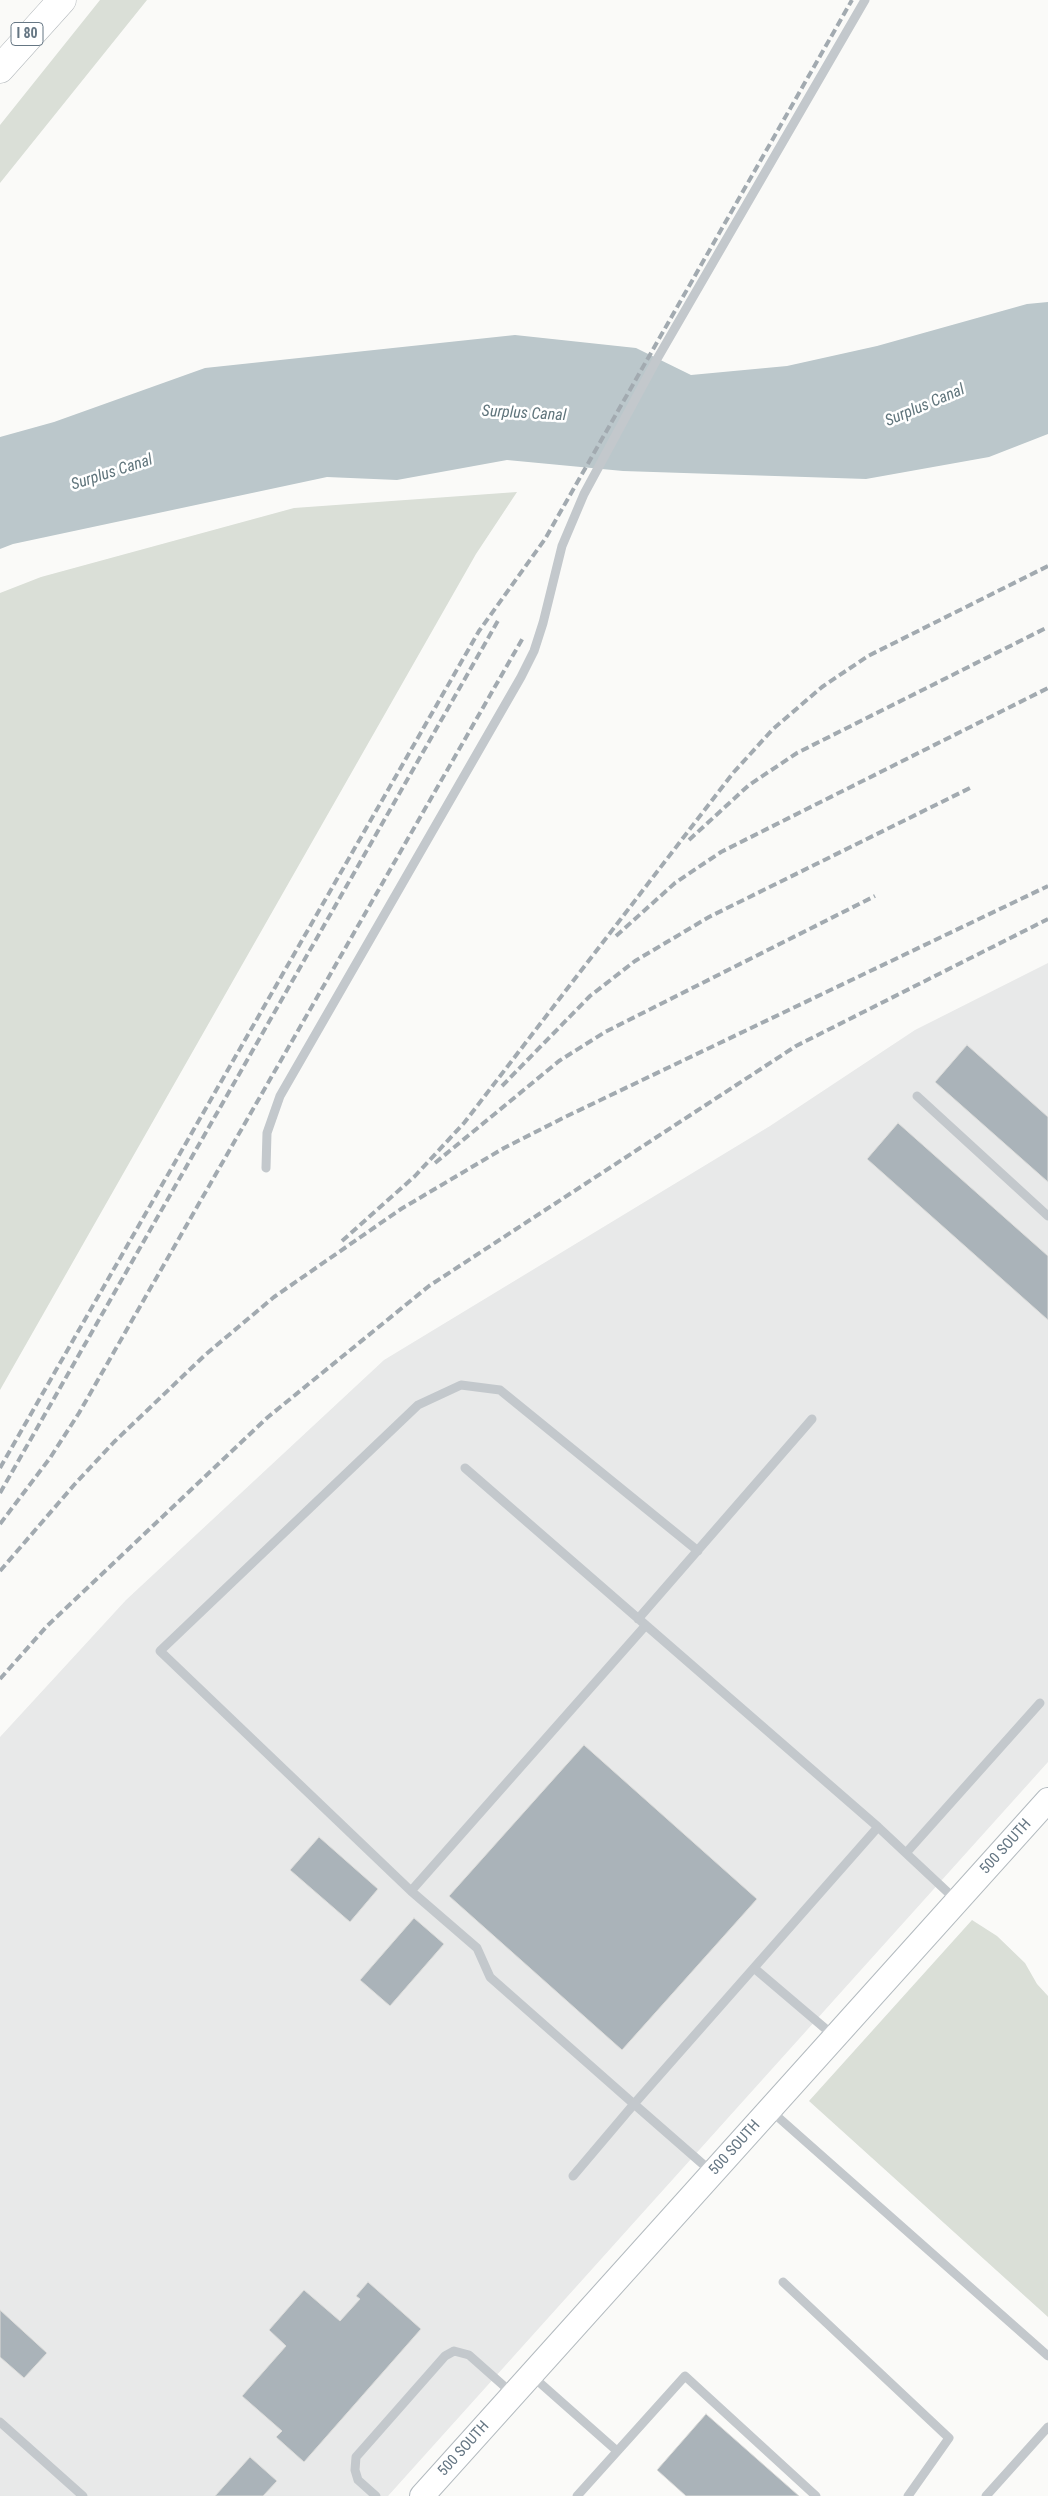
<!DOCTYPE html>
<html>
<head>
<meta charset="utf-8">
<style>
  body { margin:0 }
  canvas { display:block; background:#fafaf8 }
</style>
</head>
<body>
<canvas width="1048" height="2496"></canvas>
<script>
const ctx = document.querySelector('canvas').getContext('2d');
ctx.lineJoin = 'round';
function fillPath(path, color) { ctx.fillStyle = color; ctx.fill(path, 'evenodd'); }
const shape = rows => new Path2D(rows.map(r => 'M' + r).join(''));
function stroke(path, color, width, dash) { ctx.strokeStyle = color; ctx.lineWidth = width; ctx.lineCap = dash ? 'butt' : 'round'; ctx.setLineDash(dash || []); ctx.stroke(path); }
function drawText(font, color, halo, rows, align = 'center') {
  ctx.font = font + ' "Roboto Condensed",sans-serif'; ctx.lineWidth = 5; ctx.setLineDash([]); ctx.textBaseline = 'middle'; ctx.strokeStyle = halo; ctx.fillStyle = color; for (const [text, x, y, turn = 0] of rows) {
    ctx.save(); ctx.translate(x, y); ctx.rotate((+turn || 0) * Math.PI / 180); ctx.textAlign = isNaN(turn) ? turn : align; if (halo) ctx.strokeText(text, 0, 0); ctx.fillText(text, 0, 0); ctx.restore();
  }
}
fillPath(shape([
  [1048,963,1048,1762,388,2496,0,2496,0,1737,126,1600,384,1360,770,1126,915,1030]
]), '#e8e9e9');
fillPath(shape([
  [100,0,147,0,0,183,0,125],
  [517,492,476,554,0,1390,0,593,41,577,294,508],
  [972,1920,997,1936,1025,1963,1037,1984,1048,1996,1048,2317,809,2101]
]), '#dadfd7');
fillPath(shape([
  [1048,302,1048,434,989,457,866,479,623,471,507,460,397,480,327,477,13,544,0,549,0,437,54,422,205,368,515,335,636,348,691,375,787,366,877,346,1027,304]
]), '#bbc7cb');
const building = shape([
  [967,1045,1048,1117,1048,1182,935,1082,967,1045],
  [898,1123,1048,1256,1048,1320,867,1159,898,1123],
  [584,1745,757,1899,622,2050,449,1896,584,1745],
  [319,1837,378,1889,350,1922,290,1870,319,1837],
  [414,1918,444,1944,390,2006,360,1980,414,1918],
  [368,2282,421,2329,304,2462,276,2437,282,2431,242,2396,286,2346,269,2330,304,2290,340,2321,360,2299,356,2296,368,2282],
  [0,2310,47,2353,24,2378,0,2357,0,2310],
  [706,2414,799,2496,686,2496,657,2470,706,2414],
  [250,2457,277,2481,263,2496,215,2496,250,2457]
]);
fillPath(building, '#aab3b9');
stroke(building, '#dcdcda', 1);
const secondary = shape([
  [422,2496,1048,1800]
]);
const highway = shape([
  [0,69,62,0]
]);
stroke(secondary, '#b3babf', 26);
stroke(highway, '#b4b9bd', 29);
stroke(shape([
  [917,1096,1048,1216],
  [266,1168,267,1133,280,1096,521,677,534,651,543,623,562,546,584,494,657,359,865,0],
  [465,1468,878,1827,956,1900],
  [638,1619,812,1419],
  [906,1853,1040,1703],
  [411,1891,160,1651,418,1405,461,1385,500,1390,698,1551],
  [754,1968,834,2036],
  [770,2110,1048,2356],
  [713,2173,634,2104,878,1827],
  [573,2176,634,2104,490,1977,477,1948,411,1891,646,1625],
  [783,2282,949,2438,908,2496],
  [531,2375,617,2451],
  [0,2422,83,2496],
  [376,2496,358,2480,355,2470,356,2457,445,2356,454,2351,469,2355,513,2394],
  [577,2496,685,2376,816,2496],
  [986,2496,1048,2427]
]), '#c3c8cc', 9);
stroke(secondary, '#fff', 24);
stroke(highway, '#fff', 28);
stroke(shape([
  [689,840,749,785,797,753,1048,627],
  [616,936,675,883,721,852,1048,688],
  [502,1086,590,996,635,961,709,917,970,788],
  [435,1163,559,1061,605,1032,875,896],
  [342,1241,415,1176,464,1123,733,773,773,729,822,687,868,656,1048,566],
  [0,1468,479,631,545,539,852,0],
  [0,1493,499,619],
  [0,1524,50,1458,79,1413,524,636],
  [0,1571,74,1485,114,1442,205,1355,274,1297,401,1209,504,1148,565,1117,1048,886],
  [0,1679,47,1626,268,1417,429,1286,796,1046,1048,919]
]), '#a2aab0', 4, [8, 4]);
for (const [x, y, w] of [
  [27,34,32]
]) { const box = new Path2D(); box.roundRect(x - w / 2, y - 11.5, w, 23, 4); ctx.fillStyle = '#fff'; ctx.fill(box); stroke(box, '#657683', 1); }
drawText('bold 14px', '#657683', null, [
  ["I 80",27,34]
]);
drawText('15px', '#657683', '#fff', [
  ["500 SOUTH",1006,1847,-48],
  ["500 SOUTH",735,2148,-48],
  ["500 SOUTH",464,2449,-48]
]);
drawText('italic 16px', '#60757c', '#fff', [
  ["Surplus Canal",925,406,-23],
  ["Surplus Canal",524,414,3],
  ["Surplus Canal",112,473,-18]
]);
</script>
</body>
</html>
